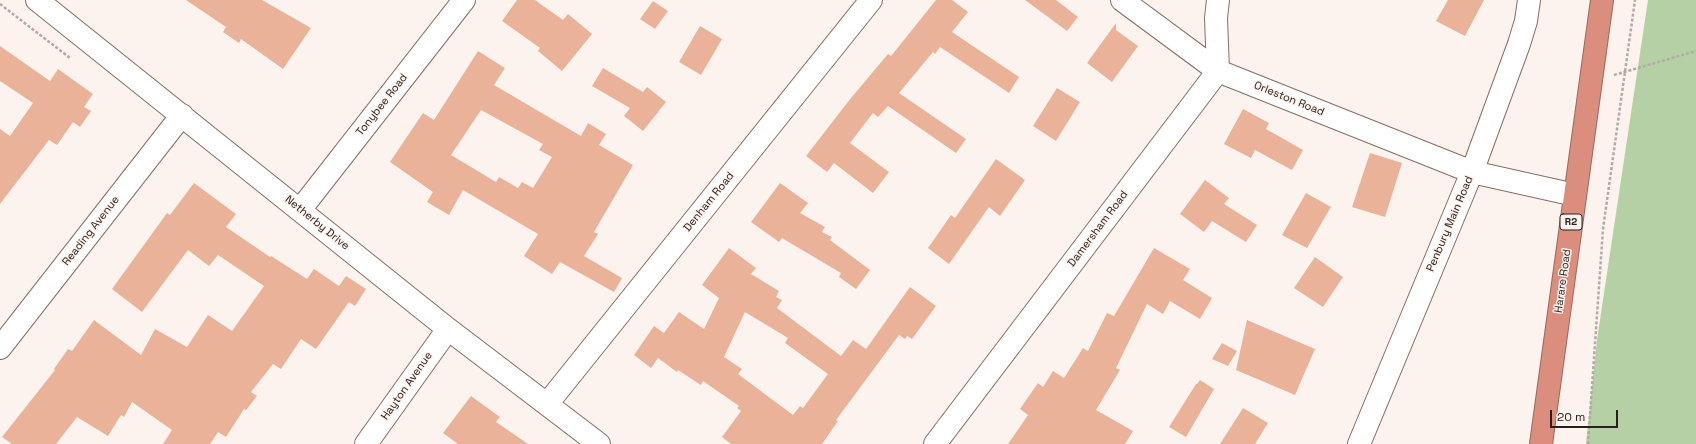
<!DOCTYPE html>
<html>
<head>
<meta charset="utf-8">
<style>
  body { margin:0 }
  #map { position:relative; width:1696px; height:444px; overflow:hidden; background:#fcf2ee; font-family:"Space Grotesk",sans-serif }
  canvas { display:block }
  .scale { position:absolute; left:1550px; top:410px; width:68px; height:18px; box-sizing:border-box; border:2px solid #28201c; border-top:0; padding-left:5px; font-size:12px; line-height:14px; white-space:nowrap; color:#28201c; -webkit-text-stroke:3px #fcf2ee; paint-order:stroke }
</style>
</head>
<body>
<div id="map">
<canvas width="1696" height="444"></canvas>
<div class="scale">20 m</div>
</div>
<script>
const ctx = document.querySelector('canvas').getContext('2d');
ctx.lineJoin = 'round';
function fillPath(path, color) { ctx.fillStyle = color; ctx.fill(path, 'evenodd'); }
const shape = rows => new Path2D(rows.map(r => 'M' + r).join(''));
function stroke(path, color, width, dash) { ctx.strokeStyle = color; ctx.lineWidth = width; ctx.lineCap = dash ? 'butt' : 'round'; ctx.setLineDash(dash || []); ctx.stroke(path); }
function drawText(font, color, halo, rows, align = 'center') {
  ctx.font = font + ' "Space Grotesk",sans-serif'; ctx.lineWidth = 3; ctx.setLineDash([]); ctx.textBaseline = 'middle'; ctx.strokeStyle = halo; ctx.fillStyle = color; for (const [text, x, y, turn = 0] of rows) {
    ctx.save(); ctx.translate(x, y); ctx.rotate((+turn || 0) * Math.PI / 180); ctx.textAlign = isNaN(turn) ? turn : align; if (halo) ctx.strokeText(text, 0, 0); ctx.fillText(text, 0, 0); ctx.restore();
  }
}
fillPath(shape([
  [1648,0,1696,0,1696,444,1586,444,1597,340]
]), '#b5d0a4');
fillPath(shape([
  [186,0,262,0,311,28,283,69,241,39,239,43,223,32,226,27],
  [517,0,535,0,563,20,568,14,592,34,562,71,538,51,540,48,502,21],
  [936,0,952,0,968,12,952,32,1019,77,1009,93,940,47,935,54,933,52,899,93,966,139,956,153,888,106,878,117,873,113,850,143,889,172,873,193,834,163,827,172,806,156,851,98,888,54,891,56],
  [1025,0,1056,0,1078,17,1067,31],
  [1448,0,1484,0,1465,36,1436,21],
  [653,1,668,11,655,29,640,19],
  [1116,23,1116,30,1138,46,1112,82,1087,63],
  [700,26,722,39,701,75,679,62],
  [0,46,50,81,58,69,93,94,84,107,91,111,80,127,73,122,57,145,49,140,0,204,0,129,10,136,33,103,0,81],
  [478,51,505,68,494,85,581,136,588,123,606,134,599,145,633,165,594,232,598,234,584,256,622,278,614,292,560,262,552,274,524,256,538,234,463,190,449,215,427,202,433,192,390,162,423,113,434,120],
  [481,110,543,144,539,150,552,157,533,188,522,182,518,188,499,177,496,182,451,155],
  [603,68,643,92,647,87,666,102,643,131,624,116,630,108,592,86],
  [1057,88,1080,102,1056,141,1033,126],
  [1243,109,1269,123,1266,129,1303,150,1292,170,1255,150,1251,158,1224,144],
  [1370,153,1402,163,1385,217,1352,207],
  [996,159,1025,180,1000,216,989,207,949,264,928,248,951,215,955,218],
  [1205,180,1229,198,1224,204,1257,225,1246,242,1212,221,1204,232,1180,214],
  [194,183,236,214,226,227,270,257,271,256,307,279,314,269,339,286,346,276,366,289,355,306,349,302,316,349,301,339,281,369,273,364,251,392,257,396,246,410,244,409,226,437,218,432,210,444,163,444,172,430,132,402,124,417,121,415,108,436,77,417,56,444,12,444,2,437,55,370,54,369,68,349,72,351,94,320,141,355,155,329,187,347,208,315,232,331,264,286,218,255,209,266,188,250,142,312,112,289,167,213,170,215],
  [780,183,808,203,800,213,825,227,822,232,832,237,830,240,870,270,856,289,839,277,841,273,782,238,779,242,751,222],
  [1306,193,1331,207,1307,248,1282,235],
  [729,248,756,268,751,274,779,291,776,297,782,300,777,308,841,356,853,340,866,349,910,287,936,306,912,339,907,336,905,339,899,335,836,420,838,421,822,444,731,444,722,437,741,411,737,408,739,406,703,381,701,385,678,370,677,372,658,358,651,368,634,355,654,326,664,333,679,312,704,329,719,298,702,285],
  [745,312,788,338,785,343,828,374,803,408,800,406,793,415,738,374,742,369,724,357],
  [1154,248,1190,269,1183,280,1212,298,1200,319,1170,301,1163,314,1147,304,1116,368,1120,370,1096,410,1133,431,1125,444,1008,444,1028,415,1020,409,1038,383,1043,387,1053,371,1064,378,1083,348,1088,351,1107,313,1114,316],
  [1315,257,1343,277,1323,307,1294,288],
  [1247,320,1315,349,1295,395,1236,370],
  [1222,343,1237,351,1228,366,1212,359],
  [1200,380,1214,389,1186,437,1169,427,1196,384,1197,384],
  [471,396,500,417,496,422,528,444,458,444,443,433],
  [1243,408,1268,423,1255,444,1220,444]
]), '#eab399');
const minor = shape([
  [37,0,448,329,599,444],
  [1122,0,1218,71,1472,172,1575,195],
  [300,210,464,0],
  [0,348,182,115],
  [547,404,871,0],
  [366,444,448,329],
  [935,444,1218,71,1216,18,1218,0],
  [1359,444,1472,172,1519,44,1526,21,1529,0]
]);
const highway = shape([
  [1541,444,1602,0]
]);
stroke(minor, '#836f65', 24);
stroke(highway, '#9c685c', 24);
stroke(shape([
  [0,4,70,58],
  [1614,75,1696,51],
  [1588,444,1603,229,1635,0]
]), '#b3a9a5', 2.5, [3, 2]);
stroke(minor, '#fff', 22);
stroke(highway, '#db8e7e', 22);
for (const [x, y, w] of [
  [1571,222,22]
]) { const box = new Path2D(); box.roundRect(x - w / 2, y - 8, w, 16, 3); ctx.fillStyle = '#fcf2ee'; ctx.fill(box); stroke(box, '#28201c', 1); }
drawText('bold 10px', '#28201c', null, [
  ["R2",1571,222]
]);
drawText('11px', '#28201c', '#fcf2ee', [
  ["Orleston Road",1289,99,22],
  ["Tonybee Road",382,105,-52],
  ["Denham Road",709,202,-51],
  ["Netherby Drive",317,223,39],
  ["Penbury Main Road",1450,224,-67],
  ["Damersham Road",1098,229,-53],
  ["Reading Avenue",91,231,-52],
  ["Harare Road",1563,281,-82],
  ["Hayton Avenue",407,386,-55]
]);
</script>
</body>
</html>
